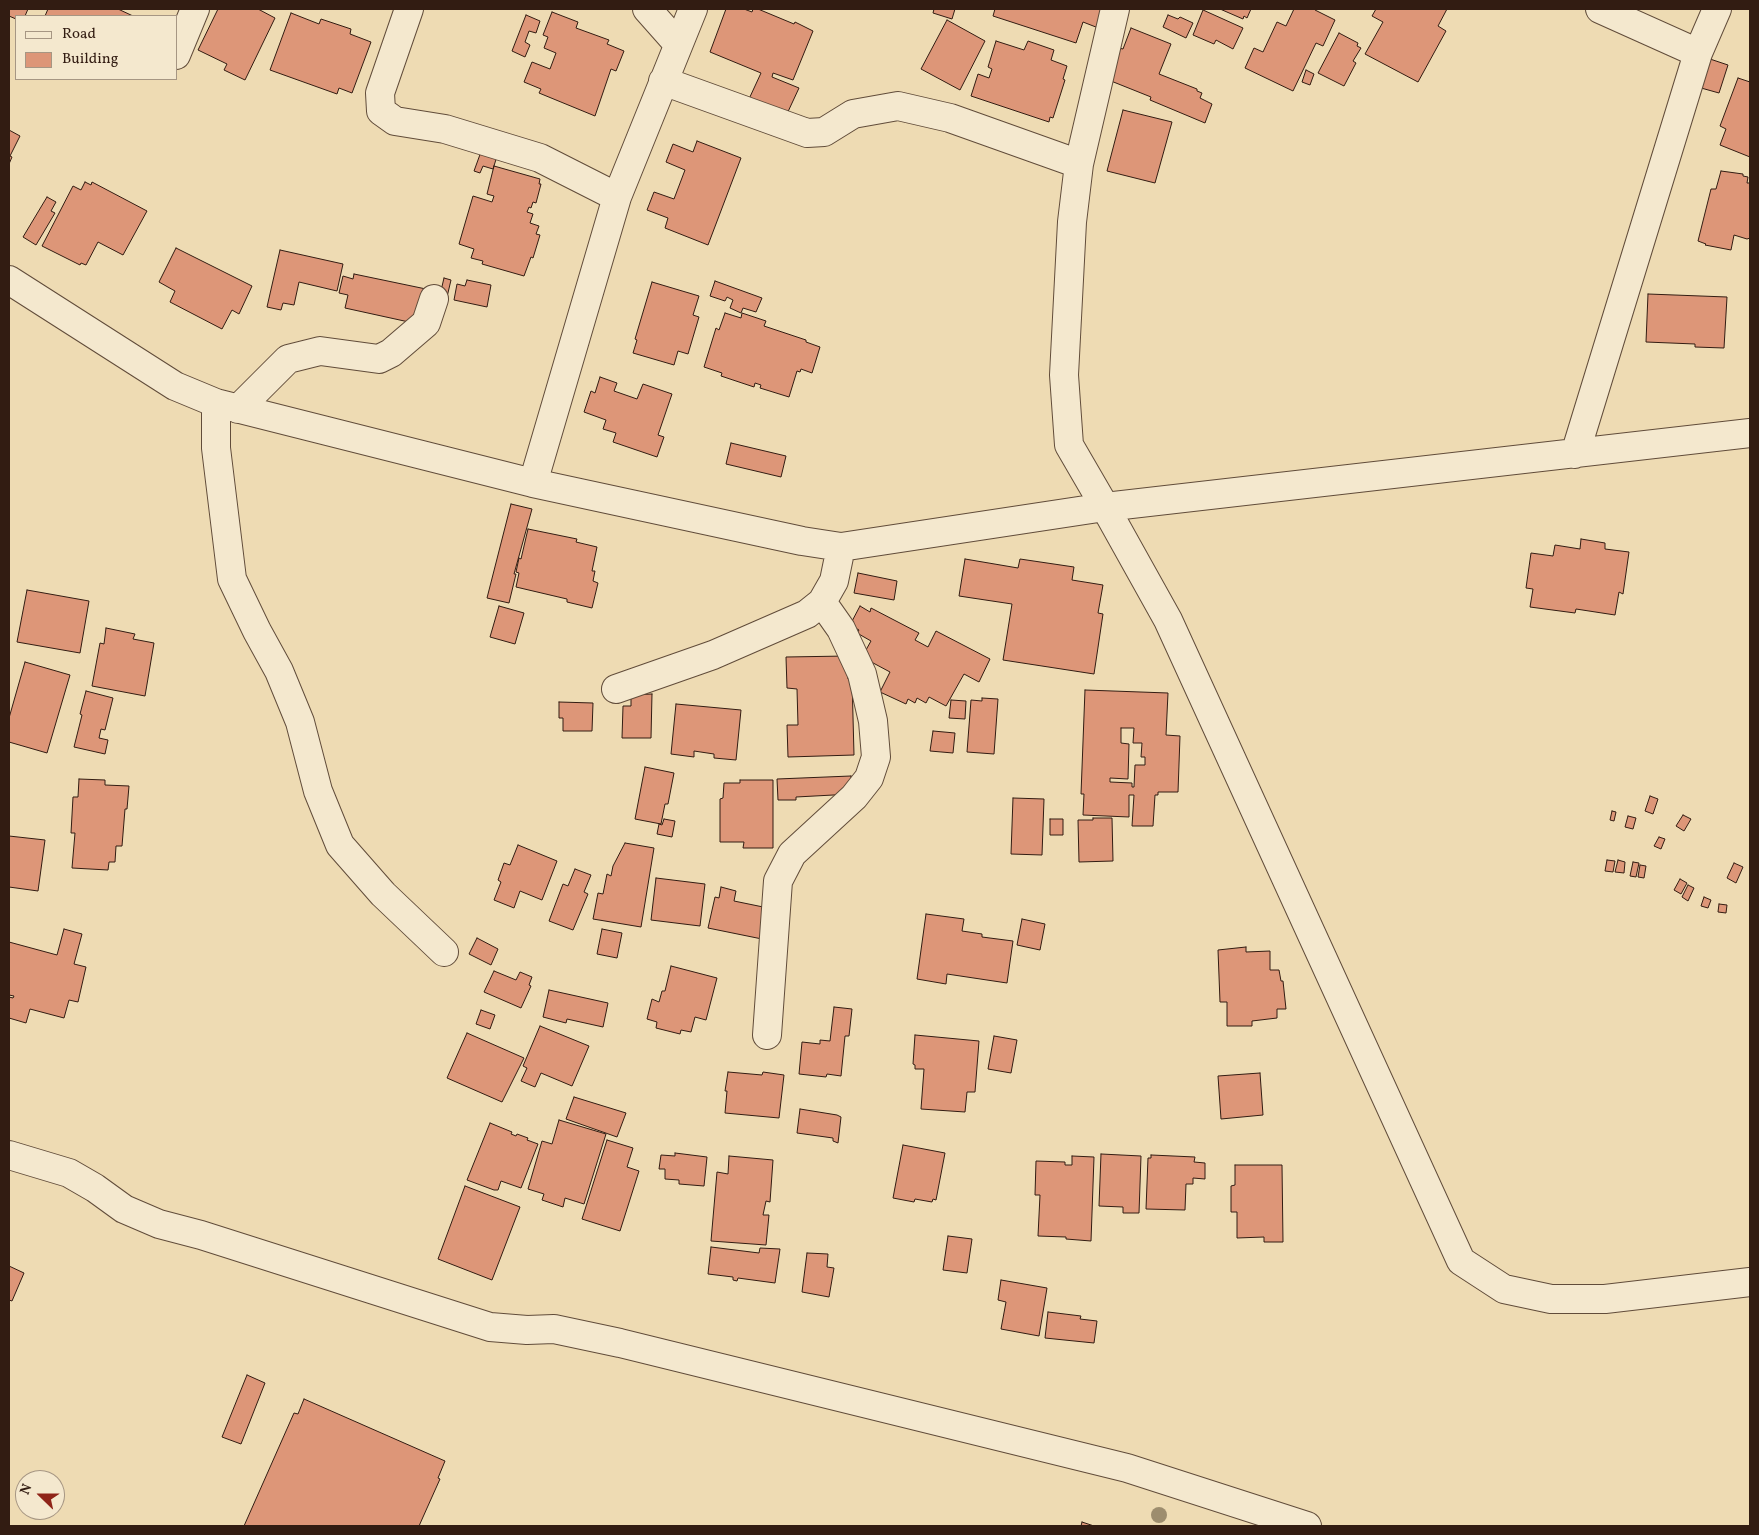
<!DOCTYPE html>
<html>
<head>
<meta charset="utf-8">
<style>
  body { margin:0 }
  #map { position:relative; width:1759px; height:1535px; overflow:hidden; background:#eedbb3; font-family:Vollkorn,serif }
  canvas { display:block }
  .frame { position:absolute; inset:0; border:10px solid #321c12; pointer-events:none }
  .legend { position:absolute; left:15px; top:15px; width:162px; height:65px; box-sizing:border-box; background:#f4e8ce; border:1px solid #a69683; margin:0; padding:6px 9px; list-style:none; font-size:15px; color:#321c12 }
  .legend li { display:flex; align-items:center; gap:10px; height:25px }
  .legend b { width:25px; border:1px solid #a69683 }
  .north { position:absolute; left:15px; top:1470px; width:50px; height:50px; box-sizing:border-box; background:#f4e8ce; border:1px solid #a69683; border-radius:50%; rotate:292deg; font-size:14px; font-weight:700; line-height:20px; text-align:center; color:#321c12 }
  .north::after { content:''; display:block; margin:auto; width:18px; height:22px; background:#8f2418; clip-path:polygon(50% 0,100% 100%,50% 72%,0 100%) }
</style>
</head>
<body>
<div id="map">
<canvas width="1759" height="1535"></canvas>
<div class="frame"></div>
<ul class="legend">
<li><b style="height:6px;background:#f4e8ce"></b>Road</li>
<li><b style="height:14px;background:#dd9678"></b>Building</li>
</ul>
<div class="north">N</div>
</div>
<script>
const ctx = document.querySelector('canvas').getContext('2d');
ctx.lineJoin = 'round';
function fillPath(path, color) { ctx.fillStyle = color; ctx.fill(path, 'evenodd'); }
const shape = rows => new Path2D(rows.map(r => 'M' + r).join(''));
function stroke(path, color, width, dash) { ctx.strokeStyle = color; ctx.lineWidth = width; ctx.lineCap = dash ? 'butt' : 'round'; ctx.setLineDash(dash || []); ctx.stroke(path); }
const building = shape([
  [9,9,28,9,25,16,16,16,16,19,9,16,9,9],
  [48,9,118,9,133,16,45,16,48,9],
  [218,9,258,9,275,18,245,80,224,70,227,64,198,50,218,9],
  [726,9,744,9,752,12,753,9,758,9,794,24,795,22,813,31,793,80,773,73,772,77,799,88,786,116,749,99,761,73,710,52,726,9],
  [934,9,955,9,952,19,933,13,934,9],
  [995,9,1108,9,1101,29,1083,22,1076,43,993,16,995,9],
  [1220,9,1251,9,1247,18,1244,16,1243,19,1220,9],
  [1294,9,1315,9,1315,10,1335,20,1323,46,1316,43,1293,91,1245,68,1254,48,1263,52,1277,22,1286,26,1294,9],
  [1376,9,1447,9,1438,26,1446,31,1418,82,1365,54,1383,22,1372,16,1376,9],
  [1203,10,1243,28,1233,49,1216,40,1214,44,1193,35,1203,10],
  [552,12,578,22,576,28,609,40,607,44,624,51,616,71,611,69,595,116,539,93,541,89,524,82,532,62,550,69,556,53,544,48,548,37,543,35,552,12],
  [291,13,319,24,321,19,351,29,350,34,371,42,352,93,339,88,337,94,270,70,291,13],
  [526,15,540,21,536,33,529,31,525,42,530,45,525,57,512,51,526,15],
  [1168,15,1178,19,1180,17,1193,23,1186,38,1163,27,1168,15],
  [947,20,985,41,960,90,921,69,947,20],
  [1131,28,1171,44,1159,74,1197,89,1197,91,1202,93,1200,98,1212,104,1205,123,1150,100,1151,97,1106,79,1119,48,1123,49,1131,28],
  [1339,33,1358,43,1357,46,1361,48,1353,61,1356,63,1344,86,1318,73,1339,33],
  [996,41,1024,50,1028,41,1054,50,1051,60,1067,66,1063,79,1065,80,1053,118,1050,117,1049,122,971,96,978,74,989,78,992,69,988,67,996,41],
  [1704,57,1728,65,1719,93,1694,86,1704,57],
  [1306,70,1314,74,1310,85,1302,82,1306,70],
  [1738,78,1750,82,1750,157,1720,145,1726,129,1720,126,1738,78],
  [1123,110,1172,122,1155,183,1107,171,1123,110],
  [9,130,20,136,10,156,12,157,9,164,9,130],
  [697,141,741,158,708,245,665,228,668,218,647,210,654,192,674,199,685,170,666,162,673,144,693,152,697,141],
  [482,149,498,153,493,169,483,166,480,173,474,171,482,149],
  [494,166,540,179,539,184,541,184,536,203,533,202,531,208,529,207,527,212,533,214,530,223,539,226,536,234,540,235,533,258,531,257,524,276,482,264,483,261,471,258,474,249,459,244,473,196,492,202,494,196,487,194,494,166],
  [1721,171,1743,174,1743,176,1748,177,1747,183,1750,183,1750,238,1747,239,1734,235,1731,250,1705,245,1706,244,1698,241,1711,189,1716,189,1721,171],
  [85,182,91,185,92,182,147,211,123,255,98,242,86,265,81,263,80,265,42,246,73,186,81,190,85,182],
  [47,197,56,202,51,211,55,213,36,245,23,237,47,197],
  [176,248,252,286,239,314,232,310,222,329,170,302,175,291,159,282,176,248],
  [280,250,343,264,337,291,299,282,294,305,283,303,281,310,267,307,280,250],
  [354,274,426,289,418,324,345,308,348,295,339,293,343,276,353,279,354,274],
  [444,278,451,280,447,297,440,295,444,278],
  [467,280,491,285,487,307,454,300,457,284,465,286,467,280],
  [715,281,762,298,756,312,743,308,741,313,730,308,733,300,727,297,725,301,710,296,715,281],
  [652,282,699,296,693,315,699,317,688,354,678,351,674,365,633,353,637,340,635,339,652,282],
  [1648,294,1727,297,1724,348,1695,347,1695,344,1646,342,1648,294],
  [725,313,741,318,742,313,766,321,764,326,806,340,806,342,820,347,812,373,801,369,800,372,797,371,789,397,760,388,761,385,755,383,754,387,721,376,722,373,704,367,716,328,719,330,725,313],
  [600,377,617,383,614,391,637,399,643,384,672,394,658,435,664,437,657,457,613,442,616,433,603,429,606,420,584,412,591,391,595,393,600,377],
  [731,443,786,456,781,477,726,464,731,443],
  [511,504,532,509,514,574,516,574,509,603,487,598,511,504],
  [528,529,577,539,576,542,597,547,592,571,595,571,593,581,598,583,592,608,567,602,567,599,516,587,519,573,516,572,519,558,521,559,528,529],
  [1581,539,1605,543,1605,549,1629,552,1623,594,1619,592,1615,615,1576,609,1575,613,1530,607,1533,589,1526,588,1531,553,1553,556,1555,545,1580,549,1581,539],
  [965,559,1018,568,1020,559,1074,567,1072,580,1103,585,1098,613,1103,614,1094,674,1003,660,1012,604,959,596,965,559],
  [858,573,897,581,894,600,854,593,858,573],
  [27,590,89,601,80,653,17,642,27,590],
  [499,606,524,613,515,644,490,637,499,606],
  [860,606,870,612,871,608,919,633,915,640,928,647,936,631,990,659,979,682,964,674,946,706,929,697,926,703,917,698,915,703,908,699,906,704,880,692,890,672,862,657,871,641,857,633,859,630,850,625,860,606],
  [106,628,135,634,133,639,154,643,145,696,92,686,100,643,104,644,106,628],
  [847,656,848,679,852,679,854,755,788,757,787,725,798,725,797,689,787,688,786,657,847,656],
  [25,662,70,675,47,753,9,742,9,718,25,662],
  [1085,690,1168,693,1166,735,1180,736,1178,792,1158,792,1158,795,1155,795,1153,826,1132,826,1134,795,1129,795,1129,817,1083,815,1084,794,1081,794,1085,690],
  [1121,728,1134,728,1133,743,1142,743,1141,757,1145,757,1145,765,1135,765,1134,787,1132,787,1132,783,1110,782,1110,778,1128,779,1129,744,1121,743,1121,728],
  [86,691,113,698,105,730,101,729,99,738,108,740,105,754,74,747,82,715,80,714,86,691],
  [652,694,651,738,622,738,623,706,631,706,631,695,652,694],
  [982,698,998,699,994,754,967,752,971,700,982,701,982,698],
  [951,700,966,701,965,719,949,718,951,700],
  [559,702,593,703,592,731,563,731,563,718,559,718,559,702],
  [676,704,741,710,736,760,714,758,714,754,694,751,694,757,671,754,676,704],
  [933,731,955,733,953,753,930,751,933,731],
  [645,767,674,773,668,804,665,804,661,824,635,819,645,767],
  [851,776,852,794,796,797,796,800,778,800,777,779,851,776],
  [79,779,105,780,105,785,129,786,127,809,125,809,122,846,116,846,115,862,109,862,108,870,72,868,75,833,71,833,73,797,78,797,79,779],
  [740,780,773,780,773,848,743,848,744,842,720,842,720,799,723,798,724,783,740,783,740,780],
  [1650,796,1658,799,1653,814,1645,811,1650,796],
  [1013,798,1044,799,1042,855,1011,854,1013,798],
  [1612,811,1616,812,1614,821,1610,820,1612,811],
  [1683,815,1691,819,1684,831,1676,826,1683,815],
  [1628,816,1636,818,1633,829,1625,827,1628,816],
  [1093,818,1112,818,1113,861,1079,862,1078,820,1093,820,1093,818],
  [664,819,675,821,672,837,657,834,659,824,662,825,664,819],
  [1050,819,1063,819,1063,835,1050,835,1050,819],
  [9,836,45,840,38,891,9,887,9,836],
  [1659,837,1665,839,1661,849,1654,846,1659,837],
  [625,843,654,848,641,927,593,919,598,893,603,894,607,874,611,876,613,866,625,843],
  [518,845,557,861,542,900,520,891,514,908,494,900,501,882,498,880,504,863,510,865,518,845],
  [1607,860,1615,861,1613,872,1605,871,1607,860],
  [1618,860,1625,862,1624,873,1615,872,1618,860],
  [1633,862,1639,863,1636,877,1630,876,1633,862],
  [1734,863,1743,867,1736,883,1727,878,1734,863],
  [1640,865,1646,866,1644,878,1638,877,1640,865],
  [575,869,591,875,584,892,588,894,573,930,549,921,563,884,568,886,575,869],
  [656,878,705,884,700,926,651,920,656,878],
  [1680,879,1687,883,1681,894,1674,890,1680,879],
  [1688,885,1694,888,1688,901,1682,897,1688,885],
  [721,887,736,891,734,901,768,908,762,939,708,928,715,897,719,898,721,887],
  [1704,897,1711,900,1708,908,1701,906,1704,897],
  [1719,904,1727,905,1726,913,1718,912,1719,904],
  [926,914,964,919,962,931,982,934,982,937,1013,941,1007,983,947,974,946,984,917,979,926,914],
  [1022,919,1045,924,1040,950,1017,945,1022,919],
  [64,929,82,934,74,964,86,967,78,1002,69,1000,64,1018,30,1009,26,1023,9,1018,9,997,13,998,14,996,9,995,9,942,57,955,64,929],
  [602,929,622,933,617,958,597,954,602,929],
  [477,938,498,949,491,965,469,954,477,938],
  [1246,947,1246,952,1270,951,1270,970,1279,970,1281,981,1283,981,1286,1009,1277,1009,1277,1018,1252,1021,1252,1026,1227,1026,1227,1002,1220,1002,1218,950,1246,947],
  [671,966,717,978,706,1020,695,1017,691,1032,681,1030,680,1034,656,1028,657,1022,647,1019,652,999,659,1002,662,991,665,991,671,966],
  [494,971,516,980,520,972,532,977,529,985,531,986,521,1008,484,992,494,971],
  [549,990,608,1003,603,1027,567,1019,566,1023,543,1017,549,990],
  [834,1007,852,1009,849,1036,845,1036,841,1076,827,1074,826,1077,799,1074,802,1042,820,1044,820,1040,830,1041,834,1007],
  [481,1010,495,1015,490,1029,476,1024,481,1010],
  [540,1026,589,1046,572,1086,541,1073,535,1087,521,1081,527,1068,523,1066,540,1026],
  [467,1033,524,1058,502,1102,447,1078,467,1033],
  [915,1035,979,1041,975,1092,967,1092,965,1112,921,1109,924,1069,915,1069,915,1065,913,1064,915,1035],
  [994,1036,1017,1040,1011,1073,988,1069,994,1036],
  [728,1072,762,1075,763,1072,784,1075,779,1118,725,1113,727,1091,725,1091,728,1072],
  [1260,1073,1263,1115,1221,1119,1218,1076,1260,1073],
  [574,1097,626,1113,617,1137,566,1119,574,1097],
  [800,1109,837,1115,841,1117,838,1143,833,1141,833,1138,797,1133,800,1109],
  [559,1120,606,1134,584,1204,565,1198,563,1207,542,1200,544,1194,528,1189,542,1141,552,1144,559,1120],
  [490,1123,512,1132,511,1134,516,1136,517,1134,528,1138,527,1140,538,1144,521,1188,501,1181,498,1190,494,1190,467,1180,490,1123],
  [607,1140,633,1148,627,1167,639,1171,620,1231,582,1219,607,1140],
  [903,1145,945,1153,936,1200,933,1199,932,1202,915,1199,914,1202,893,1198,903,1145],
  [675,1153,707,1157,704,1186,679,1184,679,1180,665,1179,665,1169,659,1169,661,1155,675,1156,675,1153],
  [1101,1154,1141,1156,1139,1213,1123,1213,1123,1207,1099,1206,1101,1154],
  [1151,1155,1195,1157,1194,1162,1205,1163,1205,1179,1193,1178,1193,1184,1186,1184,1185,1210,1146,1209,1148,1158,1151,1158,1151,1155],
  [729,1156,773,1160,770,1202,766,1201,763,1215,769,1215,766,1245,711,1241,717,1172,728,1174,729,1156],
  [1072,1156,1094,1157,1091,1241,1066,1239,1066,1237,1038,1236,1040,1195,1035,1195,1036,1161,1065,1162,1065,1165,1072,1165,1072,1156],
  [1235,1165,1282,1165,1283,1242,1264,1242,1264,1237,1237,1238,1237,1212,1231,1212,1231,1186,1235,1185,1235,1165],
  [465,1186,520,1207,492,1280,438,1259,465,1186],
  [948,1236,972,1239,967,1273,943,1270,948,1236],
  [711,1247,759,1253,760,1248,780,1249,775,1283,738,1278,737,1281,733,1280,733,1277,708,1274,711,1247],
  [807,1253,828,1254,827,1267,834,1268,829,1297,802,1292,807,1253],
  [9,1266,24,1273,12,1301,9,1300,9,1266],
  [1001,1280,1047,1288,1039,1336,1001,1329,1006,1302,998,1300,1001,1280],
  [1048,1312,1081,1316,1080,1319,1097,1321,1094,1343,1045,1338,1048,1312],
  [247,1375,265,1383,241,1444,222,1437,247,1375],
  [304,1399,445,1461,438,1478,440,1479,419,1526,244,1526,294,1413,298,1414,304,1399],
  [1082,1522,1094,1526,1081,1526,1082,1522]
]);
fillPath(building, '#dd9678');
stroke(building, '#321c12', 1);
const minor = shape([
  [409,9,380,93,381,111,395,121,445,129,540,158,617,197],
  [647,9,678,44],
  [1115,9,1079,164,1072,222,1064,375,1069,445,1105,507,1168,620,1461,1261,1504,1289,1551,1299,1605,1299,1750,1282],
  [1698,53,1717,9],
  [176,55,195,9],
  [663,81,807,133,824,132,853,114,898,106,950,118,1079,164],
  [9,280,175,386,216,403,533,483,802,541,841,547,1105,507,1750,433],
  [216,403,216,448,232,579,257,631,279,671,300,722,318,791,340,845,383,894,444,952],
  [238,409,288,359,320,351,379,359,391,353,426,323,434,299],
  [1575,454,1698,53,1600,9],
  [533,483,617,197,693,9],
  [616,689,713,655,807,614,822,602,834,581,841,547],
  [767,1035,778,881,792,854,854,797,869,778,876,757,873,721,862,674,841,629,822,602],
  [9,1155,69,1173,95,1188,124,1209,159,1224,201,1235,490,1327,527,1330,554,1329,620,1343,1127,1468,1307,1526]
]);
stroke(minor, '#614c3a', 30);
stroke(minor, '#f4e8ce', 28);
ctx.fillStyle = '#9d8d6e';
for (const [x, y] of [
  [1159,1515]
]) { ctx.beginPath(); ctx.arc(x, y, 8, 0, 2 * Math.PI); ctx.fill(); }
</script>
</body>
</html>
